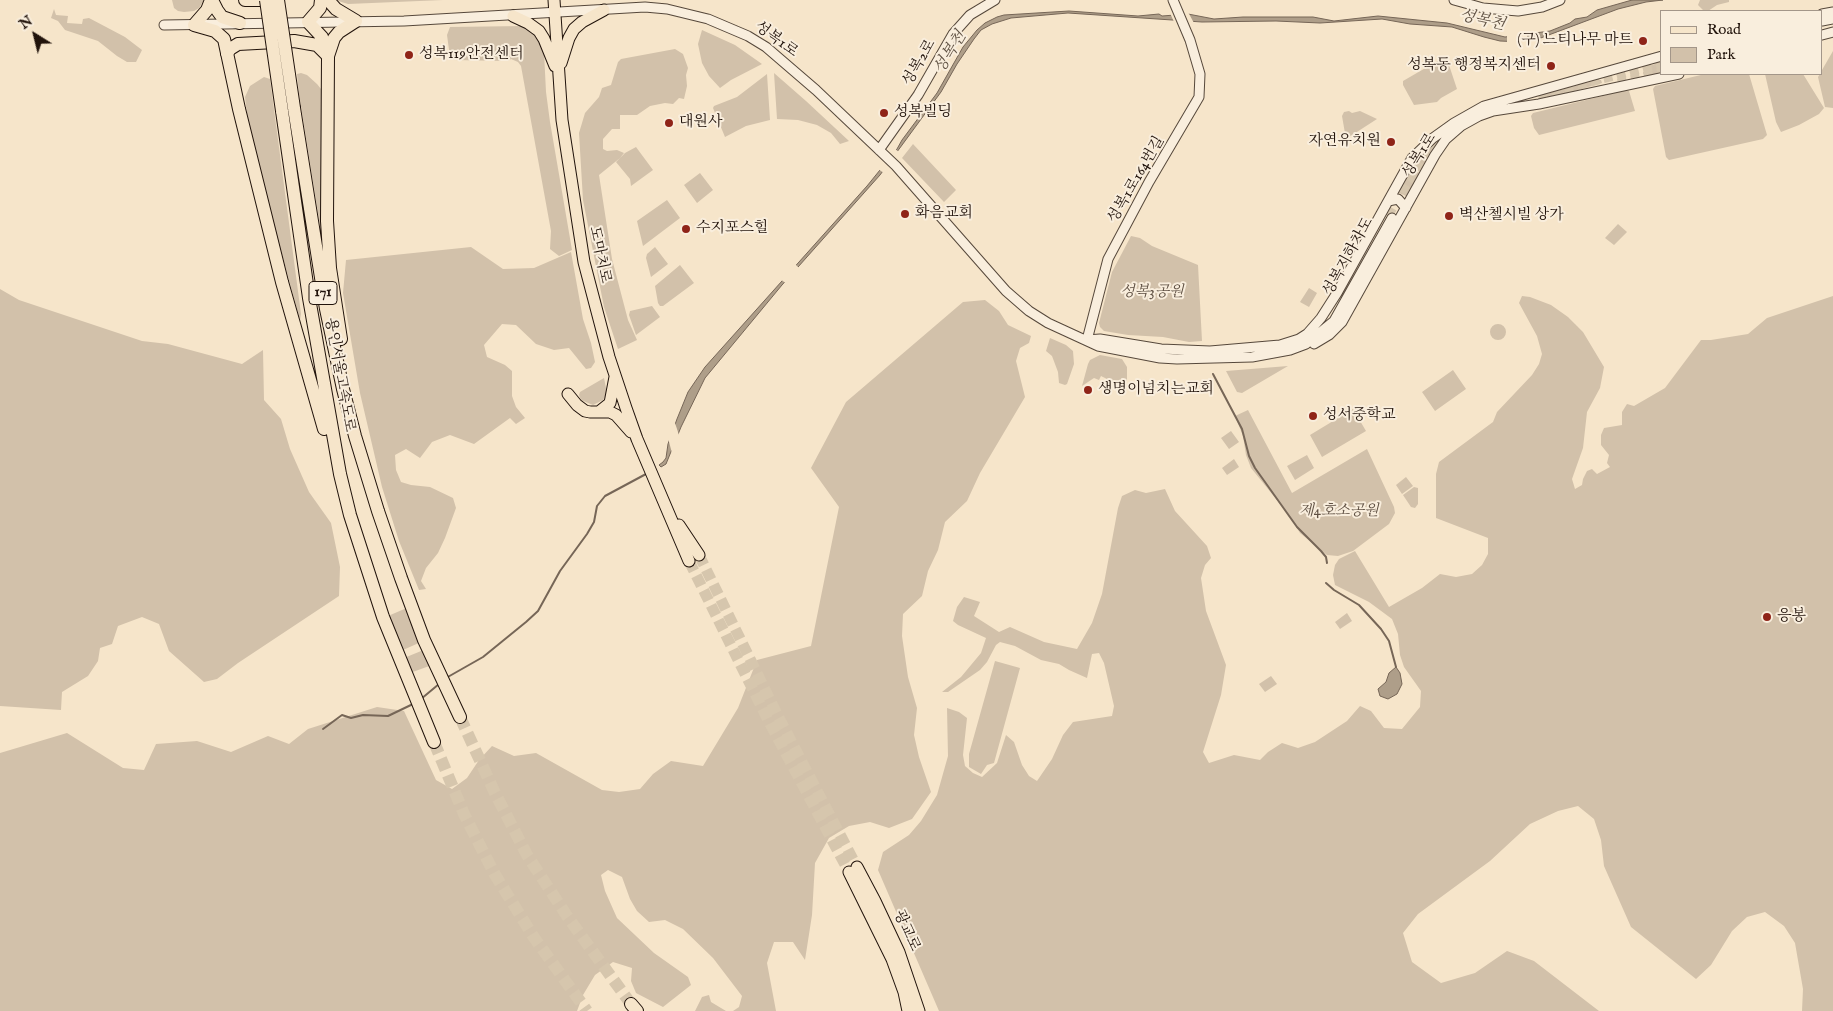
<!DOCTYPE html>
<html>
<head>
<meta charset="utf-8">
<style>
  body { margin:0 }
  #map { position:relative; width:1833px; height:1011px; overflow:hidden; background:#f6e5ca; font-family:"IM FELL English",serif }
  canvas { display:block }
  .legend { position:absolute; left:1660px; top:10px; width:162px; height:65px; box-sizing:border-box; background:#f9eedd; border:1px solid #a39689; margin:0; padding:6px 9px; list-style:none; font-size:15px; color:#21130b }
  .legend li { display:flex; align-items:center; gap:10px; height:25px }
  .legend b { width:25px; border:1px solid #a39689 }
  .north { position:absolute; left:10px; top:10px; width:50px; height:50px; -webkit-text-stroke:4px #f9eedd; paint-order:stroke; rotate:324deg; font-size:14px; font-weight:700; line-height:20px; text-align:center; color:#21130b }
  .north::after { content:''; display:block; margin:auto; width:18px; height:22px; background:#21130b; clip-path:polygon(50% 0,100% 100%,50% 72%,0 100%) }
</style>
</head>
<body>
<div id="map">
<canvas width="1833" height="1011"></canvas>
<ul class="legend">
<li><b style="height:6px;background:#f6e5ca"></b>Road</li>
<li><b style="height:14px;background:#d2c1aa"></b>Park</li>
</ul>
<div class="north">N</div>
</div>
<script>
const ctx = document.querySelector('canvas').getContext('2d');
ctx.lineJoin = 'round';
function fillPath(path, color) { ctx.fillStyle = color; ctx.fill(path, 'evenodd'); }
const shape = rows => new Path2D(rows.map(r => 'M' + r).join(''));
function stroke(path, color, width, dash) { ctx.strokeStyle = color; ctx.lineWidth = width; ctx.lineCap = dash ? 'butt' : 'round'; ctx.setLineDash(dash || []); ctx.stroke(path); }
function drawText(font, color, halo, rows, align = 'center') {
  ctx.font = font + ' "IM FELL English","Noto Serif KR",serif'; ctx.lineWidth = 4; ctx.setLineDash([]); ctx.textBaseline = 'middle'; ctx.strokeStyle = halo; ctx.fillStyle = color; for (const [text, x, y, turn = 0] of rows) {
    ctx.save(); ctx.translate(x, y); ctx.rotate((+turn || 0) * Math.PI / 180); ctx.textAlign = isNaN(turn) ? turn : align; if (halo) ctx.strokeText(text, 0, 0); ctx.fillText(text, 0, 0); ctx.restore();
  }
}
fillPath(shape([
  [172,0,204,0,199,8,194,11,184,12,178,11,174,8],
  [335,0,443,0,348,4],
  [1700,0,1729,0,1729,2,1717,5,1708,11,1704,11,1698,5],
  [54,9,56,15,68,16,67,23,82,24,83,19,89,18,125,37,142,50,136,62,127,62,117,56,98,41,65,30,58,21,51,18],
  [523,26,533,32,541,41,544,52,546,92,550,122,572,250,559,256,550,249,551,231,521,66,518,62,511,59,508,61,453,60,450,57,447,35,450,27],
  [702,30,735,45,762,64,731,80,720,88,709,76,702,63,698,44],
  [675,49,683,54,688,68,686,75,687,86,684,99,679,98,673,104,665,103,650,106,637,115,620,115,620,129,612,129,603,139,603,149,607,151,617,150,624,153,620,158,599,175,612,259,628,320,637,340,618,349,604,307,583,200,579,133,585,113,599,97,602,88,611,85,618,62,621,59],
  [1833,51,1833,108,1825,107,1818,77,1820,74,1822,74,1822,70],
  [1441,59,1445,59,1449,65,1457,89,1441,98,1437,102,1414,105,1403,85,1403,81],
  [1661,62,1662,74,1645,77,1643,73,1646,67],
  [301,73,307,75,317,84,321,89,323,102,332,302,299,94,297,74],
  [774,73,806,101,849,141,840,144,831,133,817,125,798,120,777,119],
  [767,74,770,120,746,126,725,137,713,108,714,106,737,97],
  [1705,74,1749,74,1767,135,1763,139,1669,160,1666,157,1653,89,1655,86],
  [1765,74,1803,74,1824,108,1819,114,1799,125,1781,132,1776,122],
  [264,77,270,79,301,314,300,320,271,215,247,114,245,97,250,86],
  [1597,80,1601,80,1602,83,1547,99,1545,97,1546,94],
  [1627,90,1629,91,1635,111,1539,135,1534,128,1531,116,1533,113],
  [1349,111,1352,113,1360,111,1377,119,1346,139,1342,116,1344,112],
  [1439,139,1427,160,1423,165,1419,166,1417,161],
  [913,144,956,190,944,202,902,158],
  [636,147,653,170,631,186,630,179,616,162,625,153],
  [1412,163,1417,172,1422,173,1408,198,1404,195,1396,192],
  [700,173,713,190,697,203,684,185],
  [667,200,680,218,643,246,637,221],
  [1618,224,1627,232,1614,245,1605,238],
  [1131,236,1140,238,1152,246,1198,265,1202,341,1189,342,1163,337,1128,335,1104,331,1100,327,1099,323,1112,272],
  [471,247,503,269,534,268,571,252,583,319,591,343,595,362,591,368,586,369,569,348,554,350,536,344,516,325,502,324,484,345,487,357,505,365,512,371,512,396,516,407,525,418,516,424,510,418,474,444,450,435,432,442,420,458,406,449,395,455,396,470,401,482,411,485,430,487,453,498,456,508,445,538,438,553,426,568,421,581,426,589,419,590,399,541,382,487,360,393,343,293,346,260],
  [655,247,668,264,651,277,646,258,647,254],
  [680,265,694,283,663,306,660,306,658,303,655,286],
  [1309,288,1317,293,1309,307,1300,302],
  [0,289,19,300,142,341,168,344,242,364,263,350,264,400,281,419,290,449,309,492,331,523,340,567,339,596,238,663,217,679,204,682,169,651,159,624,142,617,118,626,112,644,100,648,98,661,88,676,62,692,61,710,0,706],
  [1522,296,1530,297,1551,305,1568,317,1583,332,1604,367,1600,388,1587,412,1583,448,1572,479,1575,489,1582,485,1583,479,1587,471,1592,469,1597,474,1610,467,1607,463,1609,455,1601,445,1601,435,1604,428,1622,425,1622,412,1627,404,1634,406,1665,388,1701,340,1711,340,1748,334,1767,318,1833,296,1833,1011,1802,1011,1803,989,1795,943,1784,926,1765,912,1747,917,1732,931,1711,965,1696,979,1631,927,1604,866,1601,840,1594,819,1578,806,1558,811,1530,824,1490,861,1418,914,1403,933,1412,962,1441,983,1475,973,1507,951,1534,961,1599,1011,939,1011,878,870,883,852,909,835,921,821,937,795,948,756,947,708,959,712,967,718,963,755,965,766,973,773,982,777,997,763,1006,735,1014,742,1022,765,1029,776,1037,781,1052,759,1063,735,1073,722,1112,716,1114,706,1104,663,1099,653,1092,654,1087,678,1069,670,1059,664,1041,660,1015,646,1000,642,996,645,987,662,980,670,948,692,942,692,961,677,981,653,986,638,958,625,953,621,957,607,964,597,980,602,974,616,999,632,1010,627,1044,642,1077,649,1092,623,1102,594,1118,508,1122,496,1135,490,1146,493,1165,489,1175,511,1207,546,1211,558,1205,565,1201,578,1206,611,1226,665,1221,695,1203,752,1209,763,1234,755,1260,760,1268,752,1282,743,1298,748,1315,742,1347,721,1360,706,1371,711,1384,728,1402,729,1420,707,1421,691,1404,667,1400,655,1398,634,1392,619,1369,602,1335,585,1333,575,1335,565,1339,559,1355,551,1389,607,1422,588,1440,574,1456,577,1472,574,1482,565,1488,554,1488,538,1436,518,1436,474,1439,462,1493,422,1497,412,1532,375,1539,364,1542,354,1537,336,1519,303],
  [985,300,999,311,1008,325,1031,336,1029,343,1020,348,1016,361,1025,397,980,473,967,501,945,522,938,550,928,571,922,596,903,614,902,636,908,677,917,708,914,735,919,757,931,792,912,819,889,828,870,822,849,826,829,838,815,863,812,915,805,960,793,942,774,942,767,963,776,1011,733,1011,739,1007,742,996,713,958,683,929,665,920,649,922,637,911,630,899,622,877,608,870,601,875,605,891,617,918,654,953,688,977,691,985,663,1007,636,993,631,981,632,968,613,962,595,975,583,995,577,1011,0,1011,0,753,67,733,123,768,144,770,156,744,197,741,231,752,268,736,289,744,308,729,377,707,404,711,436,780,452,789,467,778,479,760,492,746,514,756,536,753,602,790,619,792,640,789,653,774,671,761,703,766,738,708,757,660,811,646,839,507,811,468,846,402,963,302],
  [652,306,660,317,636,335,629,315,630,311],
  '1490 332a8 8 0 1 1 16 0a8 8 0 1 1-16 0Z',
  [1050,338,1066,345,1073,351,1074,364,1067,384,1065,385,1059,383,1058,372,1052,356,1046,351],
  [1100,355,1122,359,1127,367,1127,381,1115,383,1101,376,1099,380,1094,378,1082,386,1088,364,1090,360],
  [1288,366,1242,393,1237,392,1226,371],
  [1453,370,1466,389,1435,411,1422,392],
  [604,378,607,393,603,400,593,405,581,400,579,395,580,392],
  [1353,409,1366,431,1322,457,1310,435],
  [1248,410,1292,493,1367,449,1394,507,1395,513,1389,524,1353,551,1338,556,1327,555,1300,533,1289,515,1251,468,1246,455,1243,436,1235,416],
  [1231,431,1239,442,1229,449,1221,438],
  [1307,455,1314,468,1295,480,1287,466],
  [1234,459,1239,467,1227,475,1222,468],
  [1406,477,1413,486,1402,494,1396,485],
  [1414,487,1418,488,1418,504,1415,508,1411,507,1403,495],
  [416,604,430,638,403,650,388,616],
  [1347,613,1352,621,1340,629,1335,622],
  [426,649,432,665,410,673,404,658],
  [995,661,1020,668,994,763,987,765,981,774,969,767,969,754],
  [1271,676,1277,684,1265,692,1259,684],
  [709,995,711,1002,726,1011,695,1011,702,997]
]), '#d2c1aa');
const water = shape([
  [1632,0,1663,0,1646,2,1618,9,1538,39,1523,42,1500,41,1484,37,1452,27,1410,24,1382,19,1320,23,1276,21,1202,22,1068,13,1011,18,992,24,981,30,974,39,957,64,941,92,880,175,782,285,705,378,681,427,666,464,661,467,659,465,663,462,666,458,668,444,677,419,688,392,705,367,867,186,897,149,902,140,937,93,963,47,977,30,985,23,997,17,1004,15,1069,11,1138,16,1159,14,1162,16,1188,14,1214,19,1243,17,1313,17,1334,21,1378,16,1447,23,1505,37,1550,31,1570,23,1575,19,1587,17,1597,10,1632,0],
  [1396,667,1400,673,1402,684,1397,694,1388,699,1380,696,1378,689,1386,682,1389,673,1396,667]
]);
fillPath(water, '#ae9e89');
stroke(water, '#766657', 1);
fillPath(shape([
  [1188,12,1194,23,1174,22,1170,13],
  [1527,32,1527,44,1507,43,1507,34],
  [894,148,900,153,884,173,878,169],
  [794,263,800,269,787,284,780,279],
  [674,420,680,438,673,457,668,438]
]), '#f6e5ca');
stroke(shape([
  [1213,374,1242,429,1249,456,1255,468,1297,527,1321,551,1326,557,1327,563],
  [1326,583,1334,590,1359,605,1381,629,1389,641,1396,667],
  [446,678,483,657,526,622,538,611,560,571,587,534,594,522,597,506,605,496,646,474],
  [421,699,439,684],
  [323,729,342,715,351,718,363,715,388,716,413,704]
]), '#766657', 2);
stroke(shape([
  [1618,83,1662,72],
  [1538,95,1662,64],
  [1388,216,1417,167,1439,139,1448,131]
]), '#d6c6ad', 9, [9, 4.5]);
stroke(shape([
  [699,555,778,716,857,867],
  [689,561,768,720,849,872]
]), '#d6c6ad', 11, [11, 5.5]);
stroke(shape([
  [460,717,495,793,527,855,567,916,631,1004],
  [434,742,464,814,494,873,533,936,587,1011]
]), '#d6c6ad', 12, [12, 6]);
const minor = shape([
  [1454,0,1483,8,1518,11,1542,7,1560,0],
  [1822,14,1833,12],
  [1822,21,1833,19],
  [164,25,404,21,645,7,667,9,708,19,748,36,766,47,816,90,896,166,1006,291,1029,311,1048,323,1098,346,1160,358,1177,359,1252,357,1290,350,1306,344,1334,321,1392,218],
  [1822,35,1833,32],
  [879,150,918,95,953,34,970,15,995,0],
  [1388,201,1398,199,1406,208],
  [1307,334,1321,318,1337,293,1412,158,1433,138,1454,123,1484,106,1662,56],
  [1087,340,1108,259,1149,182,1199,97,1200,74,1190,40,1173,0],
  [1087,340,1100,339,1161,349,1210,351,1280,345,1299,339,1310,332],
  [1314,344,1329,335,1342,322,1435,155,1446,139,1461,126,1479,116,1493,111,1539,104,1679,74]
]);
const major = shape([
  [554,0,562,120,584,262,609,357,626,408,637,439,689,561],
  [513,16,528,23,539,31,544,39,555,66],
  [561,63,569,38,574,29,582,22,604,10],
  [568,394,577,405,585,411,590,412,610,412,616,415,631,432],
  [600,411,610,403,615,377],
  [679,525,699,555],
  [857,867,875,901,899,952,919,1011],
  [849,872,892,959,904,992,908,1011]
]);
const highway = shape([
  [211,0,207,10,194,25,215,31,224,39,239,109,282,282,324,429],
  [212,0,217,10,222,17,240,23],
  [245,0,269,0],
  [321,0,320,8,308,22,322,37,328,56,327,221,330,268,341,339],
  [328,0,336,9,356,21,339,32,334,38,328,56],
  [227,54,230,49,238,44,294,41,317,45,328,56],
  [294,108,326,309,343,389,355,436,378,511,401,578,424,640,460,717],
  [282,111,309,298,340,474,350,515,383,617,434,742],
  [631,1004,637,1011]
]);
stroke(minor, '#56483b', 11);
stroke(major, '#21130b', 13);
stroke(highway, '#21130b', 14);
stroke(minor, '#f9eedd', 9);
stroke(major, '#f6e5ca', 11);
stroke(highway, '#f6e5ca', 12);
const highwayBridge = shape([
  [266,0,282,111],
  [278,0,294,108]
]);
stroke(highwayBridge, '#21130b', 14, []);
stroke(highwayBridge, '#f6e5ca', 12);
for (const [x, y, r, color] of [
  [1643,41,5,"#8f2418"],
  [409,55,5,"#8f2418"],
  [1551,66,5,"#8f2418"],
  [884,113,5,"#8f2418"],
  [669,123,5,"#8f2418"],
  [1391,142,5,"#8f2418"],
  [905,214,5,"#8f2418"],
  [1449,216,5,"#8f2418"],
  [686,229,5,"#8f2418"],
  [1088,390,5,"#8f2418"],
  [1313,416,5,"#8f2418"],
  [1767,617,5,"#8f2418"]
]) { const dot = new Path2D(); dot.arc(x, y, r, 0, 2 * Math.PI); ctx.fillStyle = color; ctx.fill(dot); stroke(dot, '#f9eedd', 2); }
for (const [x, y, w] of [
  [323,293,28]
]) { const box = new Path2D(); box.roundRect(x - w / 2, y - 11.5, w, 23, 4); ctx.fillStyle = '#f9eedd'; ctx.fill(box); stroke(box, '#21130b', 1); }
drawText('bold 14px', '#21130b', null, [
  ["171",323,293]
]);
drawText('15px', '#21130b', '#f9eedd', [
  ["성복1로",776,40,36],
  ["성복2로",920,63,-60],
  ["성복1로",1420,156,-58],
  ["성복1로164번길",1137,180,-60],
  ["도마치로",599,255,78],
  ["성복지하차도",1349,257,-61],
  ["용인서울고속도로",339,375,80],
  ["광교로",906,931,66]
]);
drawText('15px', '#21130b', '#f9eedd', [
  ["(구) 느티나무 마트",1633,41,"right"],
  ["성복119안전센터",419,55],
  ["성복동 행정복지센터",1541,66,"right"],
  ["성복빌딩",894,113],
  ["대원사",679,123],
  ["자연유치원",1381,142,"right"],
  ["화음교회",915,214],
  ["벽산첼시빌 상가",1459,216],
  ["수지포스힐",696,229],
  ["생명이넘치는교회",1098,390],
  ["성서중학교",1323,416],
  ["응봉",1777,617]
], 'left');
drawText('italic 15px', '#5f5043', '#f9eedd', [
  ["성복3공원",1152,293],
  ["제4호소공원",1339,512]
]);
drawText('italic 16px', '#605244', '#f9eedd', [
  ["성복천",1482,21,13],
  ["성복천",951,53,-58]
]);
</script>
</body>
</html>
